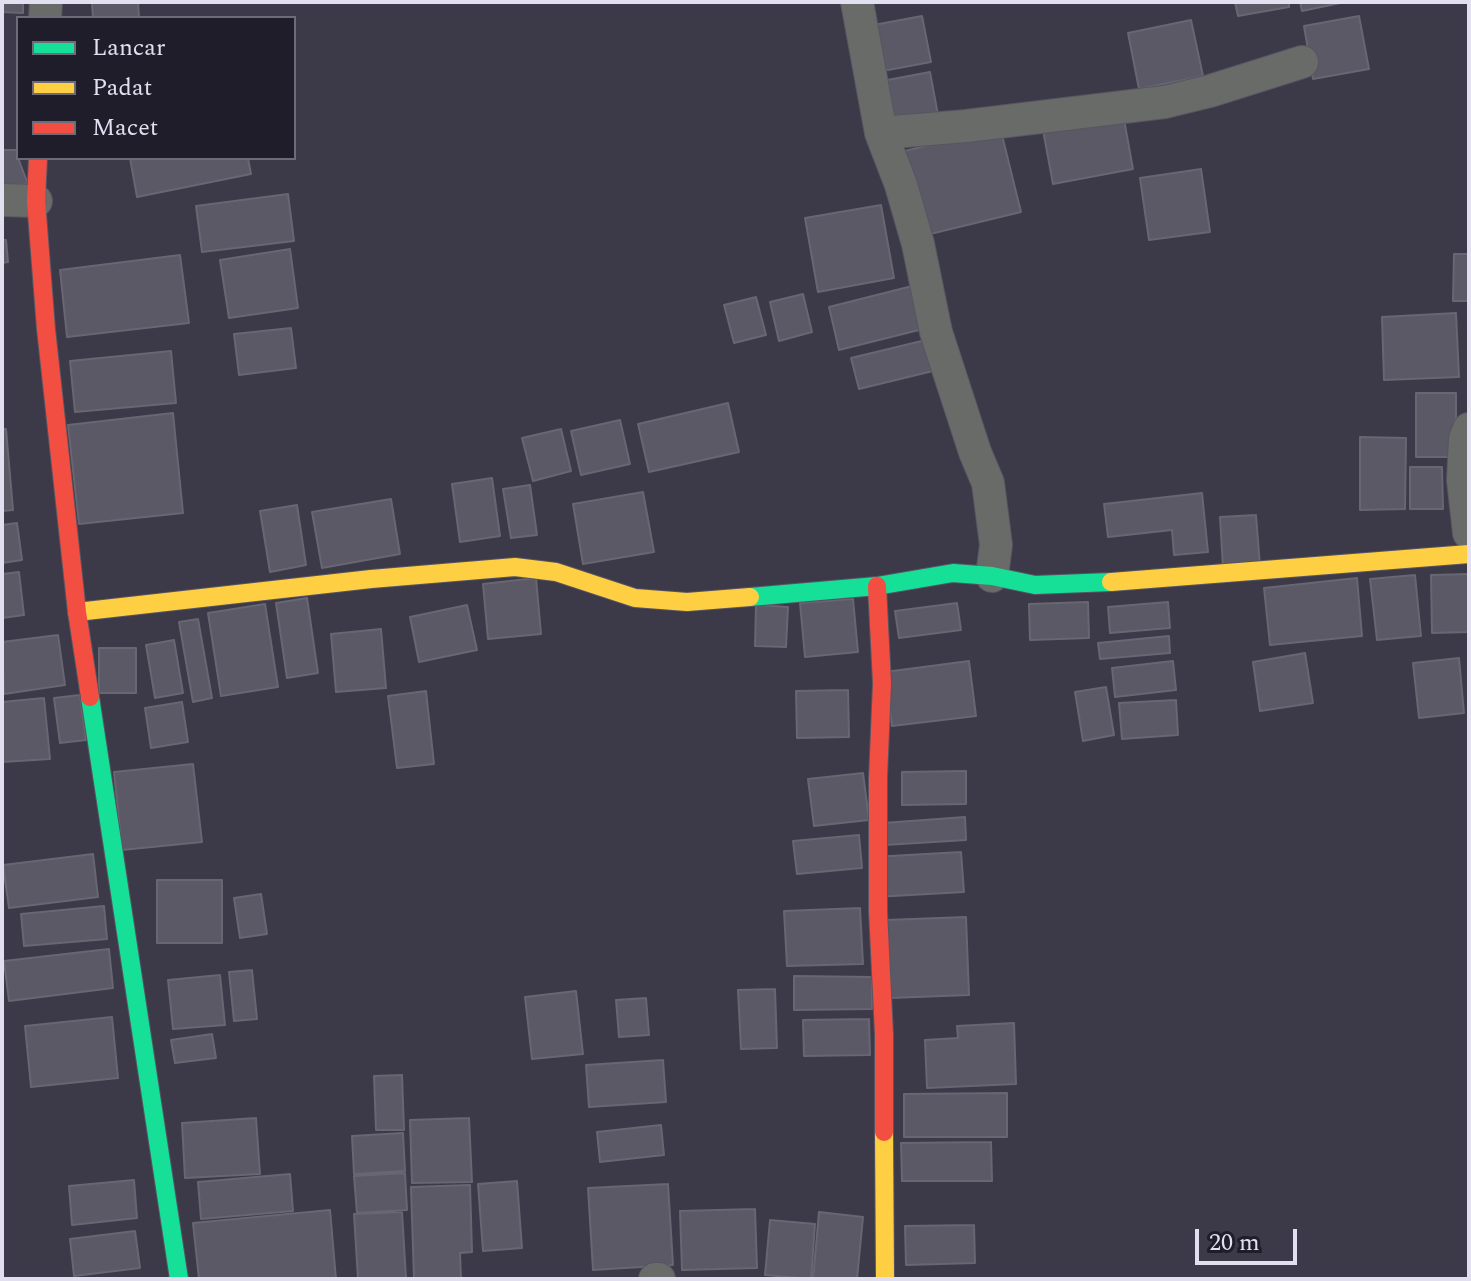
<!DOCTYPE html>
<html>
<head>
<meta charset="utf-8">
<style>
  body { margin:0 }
  #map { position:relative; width:1471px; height:1281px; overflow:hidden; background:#3c3949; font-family:Spectral,serif }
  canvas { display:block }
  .frame { position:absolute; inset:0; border:4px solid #e2dff1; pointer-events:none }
  .legend { position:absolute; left:16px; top:16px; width:280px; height:144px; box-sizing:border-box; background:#1f1d2a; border:2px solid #6d6b7a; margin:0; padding:10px 14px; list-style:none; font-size:24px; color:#e2dff1 }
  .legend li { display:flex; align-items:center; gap:16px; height:40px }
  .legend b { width:40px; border:2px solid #6d6b7a }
  .scale { position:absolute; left:1195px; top:1229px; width:102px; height:36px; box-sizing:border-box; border:4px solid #e2dff1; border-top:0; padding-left:10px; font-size:24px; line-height:28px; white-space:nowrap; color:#e2dff1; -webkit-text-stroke:6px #1f1d2a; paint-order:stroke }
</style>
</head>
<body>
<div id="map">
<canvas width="1471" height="1281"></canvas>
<div class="frame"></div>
<ul class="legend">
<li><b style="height:10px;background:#16e098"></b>Lancar</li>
<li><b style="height:10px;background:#ffcf43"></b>Padat</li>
<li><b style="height:10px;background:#f24e42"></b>Macet</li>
</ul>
<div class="scale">20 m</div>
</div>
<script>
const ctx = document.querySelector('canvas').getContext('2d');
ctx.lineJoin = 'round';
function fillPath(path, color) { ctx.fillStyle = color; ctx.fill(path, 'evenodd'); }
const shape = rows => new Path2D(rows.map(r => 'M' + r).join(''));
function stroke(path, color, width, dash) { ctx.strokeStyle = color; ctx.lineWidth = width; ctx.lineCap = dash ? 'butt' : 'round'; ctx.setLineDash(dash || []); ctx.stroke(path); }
const building = shape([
  [2,2,23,2,23,13,2,12,2,2],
  [138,2,139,18,93,18,92,3,138,2],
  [1235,2,1289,2,1289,7,1238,16,1235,2],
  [1300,2,1345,2,1302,11,1300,2],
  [922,16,931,62,872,73,863,27,922,16],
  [1359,16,1369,69,1313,79,1304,26,1359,16],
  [1191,20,1203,76,1139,89,1128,33,1191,20],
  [930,72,938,115,885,124,877,82,930,72],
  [1123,114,1133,169,1053,184,1043,130,1123,114],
  [1000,127,1021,212,926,235,905,151,1000,127],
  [2,150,18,150,18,158,28,184,2,185,2,150],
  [130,158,248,158,251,174,137,197,130,158],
  [1201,169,1210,232,1149,240,1140,178,1201,169],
  [288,194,294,241,202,252,196,206,288,194],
  [881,205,894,278,818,292,805,218,881,205],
  [2,240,6,240,8,262,2,263,2,240],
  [290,249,298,308,229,318,220,260,290,249],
  [1454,254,1469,254,1469,301,1453,301,1454,254],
  [180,255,189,323,67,337,60,270,180,255],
  [924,283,935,326,839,350,829,307,924,283],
  [803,294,812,332,779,341,770,302,803,294],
  [756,297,766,335,734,343,724,305,756,297],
  [1456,313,1459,377,1384,380,1382,317,1456,313],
  [291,328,296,368,239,375,234,334,291,328],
  [930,339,937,370,859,389,851,358,930,339],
  [171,351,176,403,75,412,70,361,171,351],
  [1416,393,1456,393,1456,457,1416,457,1416,393],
  [728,403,739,452,649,472,638,424,728,403],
  [173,413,183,513,79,524,68,425,173,413],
  [620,420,630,464,581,475,571,431,620,420],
  [2,429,6,429,13,510,2,511,2,429],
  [561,429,571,471,533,481,522,438,561,429],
  [1360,437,1406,438,1405,509,1360,510,1360,437],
  [1410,467,1442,467,1443,509,1410,509,1410,467],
  [492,478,500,536,460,542,452,484,492,478],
  [530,485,537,535,511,538,503,489,530,485],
  [643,492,654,552,583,564,573,504,643,492],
  [1202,493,1208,552,1174,555,1172,530,1108,537,1104,504,1202,493],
  [391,499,400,554,322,568,312,512,391,499],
  [297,505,306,565,270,572,260,511,297,505],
  [1256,515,1260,566,1223,568,1220,517,1256,515],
  [17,523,22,560,2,563,2,525,17,523],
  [19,572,24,615,2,618,2,574,19,572],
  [1469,574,1469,632,1432,633,1431,575,1469,574],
  [1415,575,1421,636,1377,640,1370,579,1415,575],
  [536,578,541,634,488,639,483,584,536,578],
  [1357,578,1362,636,1270,645,1264,588,1357,578],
  [307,598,318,673,287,678,276,603,307,598],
  [853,599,858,652,805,657,800,603,853,599],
  [1088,602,1089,638,1030,640,1029,604,1088,602],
  [1168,602,1170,628,1110,633,1108,607,1168,602],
  [957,603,961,630,899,638,895,611,957,603],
  [265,604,278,687,221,696,208,613,265,604],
  [467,605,477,650,419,662,410,617,467,605],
  [756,605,788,607,786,647,755,646,756,605],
  [198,619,212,698,193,702,179,622,198,619],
  [381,629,386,688,336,692,331,634,381,629],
  [58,635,65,685,4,694,2,642,58,635],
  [1169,636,1170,653,1100,659,1098,643,1169,636],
  [174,640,183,693,155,698,146,645,174,640],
  [99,648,136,648,136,693,99,693,99,648],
  [1305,653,1313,703,1260,711,1253,662,1305,653],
  [1459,658,1464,713,1419,718,1413,663,1459,658],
  [969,661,976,716,892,726,885,672,969,661],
  [1173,661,1176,690,1115,697,1112,668,1173,661],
  [1106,687,1114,735,1083,741,1075,692,1106,687],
  [848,690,849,737,797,738,796,691,848,690],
  [426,691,434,764,397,768,388,696,426,691],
  [80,695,86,740,60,743,54,698,80,695],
  [44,698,50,759,2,762,2,702,44,698],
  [1176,700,1178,735,1122,739,1119,703,1176,700],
  [182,702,188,742,151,748,145,708,182,702],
  [193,764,202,842,122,850,114,772,193,764],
  [966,771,966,804,902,805,902,772,966,771],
  [863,773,869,820,814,826,808,779,863,773],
  [965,817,966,840,885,845,883,823,965,817],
  [859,835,862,868,797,874,793,841,859,835],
  [961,852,964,892,875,897,873,857,961,852],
  [93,854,98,897,9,908,3,865,93,854],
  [157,880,222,880,222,943,157,943,157,880],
  [261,894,267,934,240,938,234,898,261,894],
  [104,906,107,939,24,946,21,914,104,906],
  [860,908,863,964,787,966,784,911,860,908],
  [966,917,969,995,890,998,886,920,966,917],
  [109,949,113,988,9,1001,4,961,109,949],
  [252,970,257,1019,234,1021,229,972,252,970],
  [220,975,225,1025,173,1029,168,980,220,975],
  [794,976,872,977,872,1009,794,1010,794,976],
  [775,989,777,1048,741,1049,738,990,775,989],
  [576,991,583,1054,532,1059,525,997,576,991],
  [646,998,649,1035,619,1037,616,1000,646,998],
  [112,1017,118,1078,31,1087,25,1026,112,1017],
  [869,1019,870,1055,804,1056,803,1020,869,1019],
  [1014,1023,1016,1084,927,1088,925,1040,958,1038,957,1026,1014,1023],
  [212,1034,216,1058,175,1063,171,1040,212,1034],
  [663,1060,666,1102,589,1107,586,1065,663,1060],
  [402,1075,404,1130,376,1130,374,1076,402,1075],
  [1007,1093,1007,1137,904,1137,904,1094,1007,1093],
  [256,1118,260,1174,185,1178,182,1123,256,1118],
  [469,1118,472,1182,412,1183,410,1120,469,1118],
  [661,1125,664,1155,600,1162,597,1132,661,1125],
  [403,1133,405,1171,354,1174,352,1136,403,1133],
  [991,1142,992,1181,902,1181,901,1143,991,1142],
  [405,1173,407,1210,357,1213,354,1176,405,1173],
  [290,1174,293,1211,201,1219,198,1182,290,1174],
  [134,1180,137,1218,72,1225,69,1186,134,1180],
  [517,1181,522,1248,483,1251,478,1184,517,1181],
  [668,1184,673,1265,593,1270,588,1188,668,1184],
  [470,1185,472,1252,460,1253,461,1279,414,1279,411,1187,470,1185],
  [755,1209,757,1268,682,1270,680,1211,755,1209],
  [330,1210,336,1279,199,1279,193,1223,330,1210],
  [402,1212,406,1278,358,1279,354,1214,402,1212],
  [819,1212,863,1217,857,1279,813,1279,819,1212],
  [770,1220,815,1224,811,1279,765,1275,770,1220],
  [974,1225,975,1263,906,1265,905,1226,974,1225],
  [135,1231,140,1268,74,1276,70,1239,135,1231]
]);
fillPath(building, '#5c5967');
stroke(building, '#686673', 2);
const street = shape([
  [857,2,881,133,901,185,918,244,936,332,975,452,988,483,996,545,992,576],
  [45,18,46,2],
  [881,133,966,126,1165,102,1210,91,1302,62],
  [2,200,36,201],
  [1469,429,1465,439,1463,480,1469,533],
  [655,1279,659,1279]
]);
const fast = shape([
  [750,597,877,586,953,573,992,576,1035,585,1111,582],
  [90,697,179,1279]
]);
const slow = shape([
  [1111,582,1469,554],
  [77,612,371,579,515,567,556,572,635,598,687,602,750,597],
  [884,1132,885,1279]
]);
const jam = shape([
  [38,158,36,201,46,329,77,612,90,697],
  [877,586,882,683,878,778,878,911,884,1034,884,1132]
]);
stroke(street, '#575562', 34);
stroke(fast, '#575562', 20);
stroke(slow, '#575562', 20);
stroke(jam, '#575562', 20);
stroke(street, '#696b69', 32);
stroke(fast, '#16e098', 18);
stroke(slow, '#ffcf43', 18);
stroke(jam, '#f24e42', 18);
</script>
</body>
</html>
